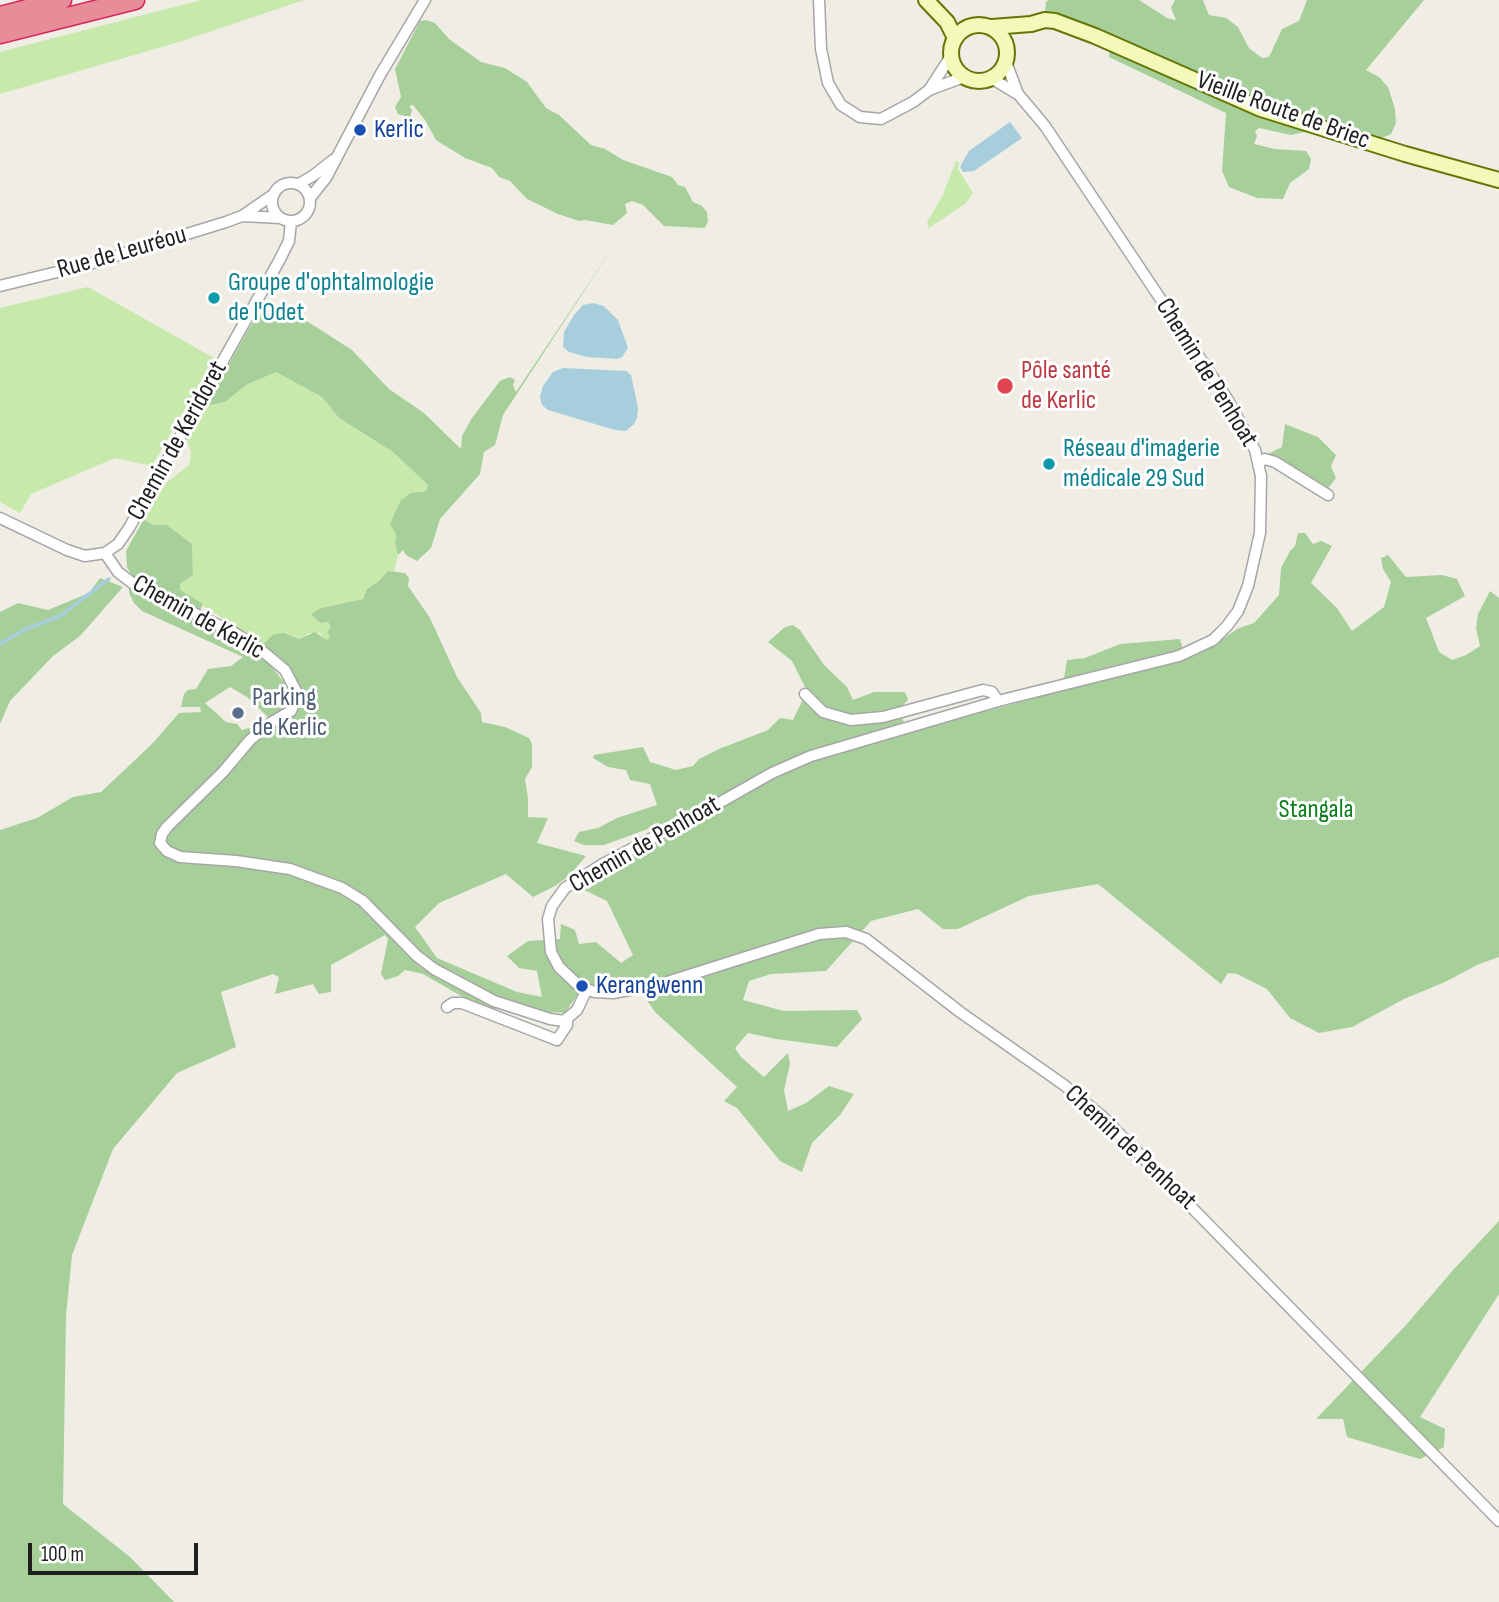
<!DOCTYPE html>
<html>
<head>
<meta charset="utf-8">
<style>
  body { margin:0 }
  #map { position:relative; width:1499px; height:1602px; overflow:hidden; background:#f0ede5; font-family:"Sofia Sans Condensed",sans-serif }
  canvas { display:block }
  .scale { position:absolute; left:28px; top:1543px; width:170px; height:32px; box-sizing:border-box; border:4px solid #1f1f1f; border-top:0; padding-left:9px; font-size:21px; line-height:24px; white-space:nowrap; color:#1f1f1f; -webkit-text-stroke:5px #fff; paint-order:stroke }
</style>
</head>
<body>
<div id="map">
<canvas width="1499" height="1602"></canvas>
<div class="scale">100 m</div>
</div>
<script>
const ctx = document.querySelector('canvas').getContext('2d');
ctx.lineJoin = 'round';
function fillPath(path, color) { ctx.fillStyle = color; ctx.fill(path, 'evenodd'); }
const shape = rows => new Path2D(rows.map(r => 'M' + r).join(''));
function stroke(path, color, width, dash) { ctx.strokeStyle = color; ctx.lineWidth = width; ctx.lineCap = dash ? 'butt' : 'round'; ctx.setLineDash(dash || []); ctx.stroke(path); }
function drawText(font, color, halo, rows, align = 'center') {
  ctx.font = font + ' "Sofia Sans Condensed",sans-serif'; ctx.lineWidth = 6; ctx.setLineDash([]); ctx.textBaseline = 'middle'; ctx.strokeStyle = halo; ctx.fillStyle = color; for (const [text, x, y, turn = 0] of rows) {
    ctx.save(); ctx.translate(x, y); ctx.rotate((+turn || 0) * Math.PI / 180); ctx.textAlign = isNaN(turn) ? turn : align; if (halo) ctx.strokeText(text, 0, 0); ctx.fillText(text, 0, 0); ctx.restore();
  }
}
fillPath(shape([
  [201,0,304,0,179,42,0,94,0,52],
  [956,161,959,162,958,169,973,193,965,204,929,228,927,222,942,197],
  [88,287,214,358,152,466,115,458,31,494,20,513,0,502,0,308],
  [276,372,322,397,339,418,393,452,428,485,426,491,419,491,396,534,395,543,398,555,394,572,388,571,379,581,367,589,363,599,321,608,312,614,320,623,328,622,332,628,327,631,330,637,327,641,320,633,309,633,299,639,284,633,274,635,263,644,180,591,180,584,193,575,192,545,167,525,153,525,144,519,166,483,189,465,191,453,187,440,205,406,225,402,246,385]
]), '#c7e9ab');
fillPath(shape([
  [1049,0,1139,0,1167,18,1176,20,1171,8,1175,0,1203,0,1209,15,1226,18,1238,27,1249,48,1262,58,1269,57,1282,29,1299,21,1307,0,1424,0,1366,70,1379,77,1388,87,1395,109,1396,123,1391,134,1377,140,1326,127,1291,135,1259,128,1255,131,1257,136,1254,144,1275,149,1306,151,1311,159,1309,169,1290,183,1283,199,1257,198,1229,187,1222,171,1226,113,1109,57,1111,39,1045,12,1046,2],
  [426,20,435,23,449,39,481,62,505,68,527,82,546,108,559,115,591,145,605,149,623,160,672,177,678,185,685,187,693,202,702,206,707,212,708,221,705,228,664,226,643,205,632,201,625,204,627,213,613,225,585,220,579,221,558,214,527,199,510,181,499,177,492,168,465,158,436,140,425,120,413,105,409,106,412,110,410,118,398,114,395,107,401,97,395,69,420,21],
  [615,244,503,415,495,445,484,452,480,474,440,519,431,548,417,561,406,555,403,550,398,555,395,543,396,534,390,524,401,500,411,493,426,491,428,485,393,452,339,418,322,397,276,372,246,385,225,402,205,406,251,325,260,315,276,312,305,320,352,350,389,389,424,413,461,449,462,436,472,418,500,381,510,377,515,380,513,385,516,392],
  [1285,424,1318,437,1336,455,1331,466,1336,478,1326,491,1268,454,1282,447],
  [144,519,153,525,167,525,192,544,193,575,180,584,180,590,203,604,196,619,251,648,268,662,287,686,287,699,284,707,281,713,273,718,268,717,247,697,230,687,205,703,226,722,237,724,242,730,249,728,257,732,269,729,288,719,300,704,300,686,292,674,263,644,274,634,284,633,299,639,315,632,327,640,330,637,327,632,331,627,328,622,320,623,311,614,321,608,363,599,367,589,379,581,388,571,405,573,409,578,408,586,430,618,457,677,481,713,482,722,505,727,529,738,532,744,532,767,525,779,528,798,528,817,548,818,537,843,586,856,570,875,555,886,533,897,506,874,439,903,415,927,437,958,517,992,542,997,537,971,519,968,507,956,528,941,560,939,561,924,575,930,579,944,596,942,621,963,633,955,607,901,578,887,705,817,702,806,667,822,604,845,584,845,574,841,579,832,598,828,617,818,657,805,650,784,630,780,626,770,608,767,593,758,594,755,643,747,650,762,676,770,693,766,699,759,719,749,768,730,780,718,793,720,804,697,805,687,792,661,768,642,785,627,793,625,800,630,824,665,847,687,853,700,874,692,905,692,908,700,900,708,906,732,1062,691,1067,660,1085,658,1120,644,1180,639,1185,657,1209,648,1239,628,1254,623,1279,595,1281,568,1290,551,1295,546,1298,533,1305,533,1313,544,1321,541,1332,546,1311,583,1337,608,1352,631,1384,607,1391,582,1383,569,1381,558,1388,555,1406,577,1442,575,1457,579,1465,596,1426,618,1439,652,1452,660,1466,655,1480,646,1476,628,1478,614,1490,591,1499,598,1499,957,1479,964,1445,982,1404,999,1352,1027,1319,1033,1290,1018,1267,989,1237,974,1228,973,1221,984,1098,884,1029,896,958,929,943,929,918,909,871,921,826,971,771,974,749,981,743,1000,784,1011,857,1010,862,1019,837,1047,776,1039,748,1033,735,1048,741,1057,764,1077,788,1053,790,1064,784,1090,788,1111,806,1103,829,1086,854,1094,840,1115,812,1143,802,1172,780,1161,737,1108,724,1101,737,1087,655,1012,644,996,619,982,604,989,584,985,565,1013,482,1008,423,974,405,970,398,976,385,980,381,974,388,939,385,935,331,965,331,992,319,994,313,984,275,994,279,977,273,974,221,992,236,1047,177,1073,113,1149,72,1255,66,1316,63,1504,130,1557,174,1602,0,1602,0,830,37,818,73,797,101,792,152,744,179,713,201,712,200,707,181,707,184,694,188,690,196,689,208,669,231,666,243,657,142,611,134,603,129,593,129,587,150,597,159,591,148,584,137,581,127,568,126,551],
  [100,578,123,587,80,636,53,656,10,701,0,724,0,612,18,603,48,610,89,593],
  [1499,1221,1499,1294,1420,1417,1445,1429,1444,1447,1420,1459,1347,1437,1343,1419,1316,1419,1406,1325,1454,1269]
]), '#a7cf9a');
fillPath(shape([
  [1010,122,1022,138,974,171,963,172,960,167,969,151],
  [593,303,604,306,618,320,628,348,622,357,617,359,587,357,569,352,563,347,564,332,574,315,583,305],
  [563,368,626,371,631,375,638,408,637,418,634,424,626,431,615,430,548,410,542,405,540,397,543,386,553,372]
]), '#a6cedd');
stroke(shape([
  [0,644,24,630,60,616,109,579]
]), '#a6cedd', 3.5);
const street = shape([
  [819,0,821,49,828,83,841,105,860,117,881,119,913,102,929,90,951,56],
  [1006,62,1018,94],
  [991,78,1019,95,1045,126,1228,400,1255,450,1261,476,1260,533,1248,586,1238,611,1227,626,1213,640,1179,656,998,701,811,756,772,773,719,803,603,864,565,888,552,906,548,919,551,952,559,967,578,985,594,992,613,993,661,984,819,934,846,932,866,939,960,1012,1064,1085,1103,1117,1499,1521],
  [929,90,964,77],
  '272 202a19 19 0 1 1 38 0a19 19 0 1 1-38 0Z',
  [299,184,314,175,333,160],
  [310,198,326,178,380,75,425,0],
  [243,216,280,218],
  [0,286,86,265,226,222,242,216,274,194],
  [1259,462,1265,459,1275,462,1328,495],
  [0,518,67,550,85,556,105,553,118,544,129,528,279,261,289,241,291,221],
  [105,553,118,572,135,585,233,632,261,650,285,670,296,691,295,701,291,711,272,722,250,740,223,772,167,827,162,834,160,843,167,851,180,857,236,861,290,869,342,888,363,901,417,956,434,969,494,1001,550,1019,564,1021,577,1010,587,989],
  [805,694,823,712,851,720,883,717,983,690,992,692,998,701],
  [447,1007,453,1003,462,1003,557,1040,567,1025,567,1018]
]);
const secondary = shape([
  [926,0,947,22,955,38],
  '951 53a28 28 0 1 1 56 0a28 28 0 1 1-56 0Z',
  [992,27,1031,24,1045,20,1055,21,1095,36,1261,109,1405,154,1499,180]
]);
const highway = shape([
  [0,16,62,0],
  [0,34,135,0]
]);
stroke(street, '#a6a6a6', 13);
stroke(secondary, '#647605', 18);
stroke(highway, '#da255a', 21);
stroke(street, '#fff', 10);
stroke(secondary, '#f3f9b9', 14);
stroke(highway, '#e68d99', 18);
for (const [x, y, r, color] of [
  [360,130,7,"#1a4fb4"],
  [214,298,7,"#0f9aa8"],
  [1005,386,9,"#e0444e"],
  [1049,464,7,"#0f9aa8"],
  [238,713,7,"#5c6f8a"],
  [582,986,7,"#1a4fb4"]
]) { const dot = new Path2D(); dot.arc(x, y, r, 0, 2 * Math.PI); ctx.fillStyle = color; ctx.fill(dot); stroke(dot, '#fff', 2.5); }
drawText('26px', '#1f1f1f', '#fff', [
  ["Vieille Route de Briec",1283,111,20],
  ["Rue de Leuréou",122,253,-16],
  ["Chemin de Penhoat",1206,373,58],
  ["Chemin de Keridoret",178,441,-61],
  ["Chemin de Kerlic",198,618,29],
  ["Chemin de Penhoat",645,845,-30],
  ["Chemin de Penhoat",1130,1148,43]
]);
drawText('26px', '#164399', '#fff', [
  ["Kerlic",374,130],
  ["Kerangwenn",596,986]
], 'left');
drawText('26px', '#0d838f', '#fff', [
  ["Groupe d'ophtalmologie",228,283],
  ["de l'Odet",228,313],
  ["Réseau d'imagerie",1063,449],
  ["médicale 29 Sud",1063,479]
], 'left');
drawText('26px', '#be3a42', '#fff', [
  ["Pôle santé",1021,371],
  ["de Kerlic",1021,401]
], 'left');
drawText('26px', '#4e5e75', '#fff', [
  ["Parking",252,698],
  ["de Kerlic",252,728]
], 'left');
drawText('26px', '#0c7e1b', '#fff', [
  ["Stangala",1316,810]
]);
</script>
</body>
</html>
